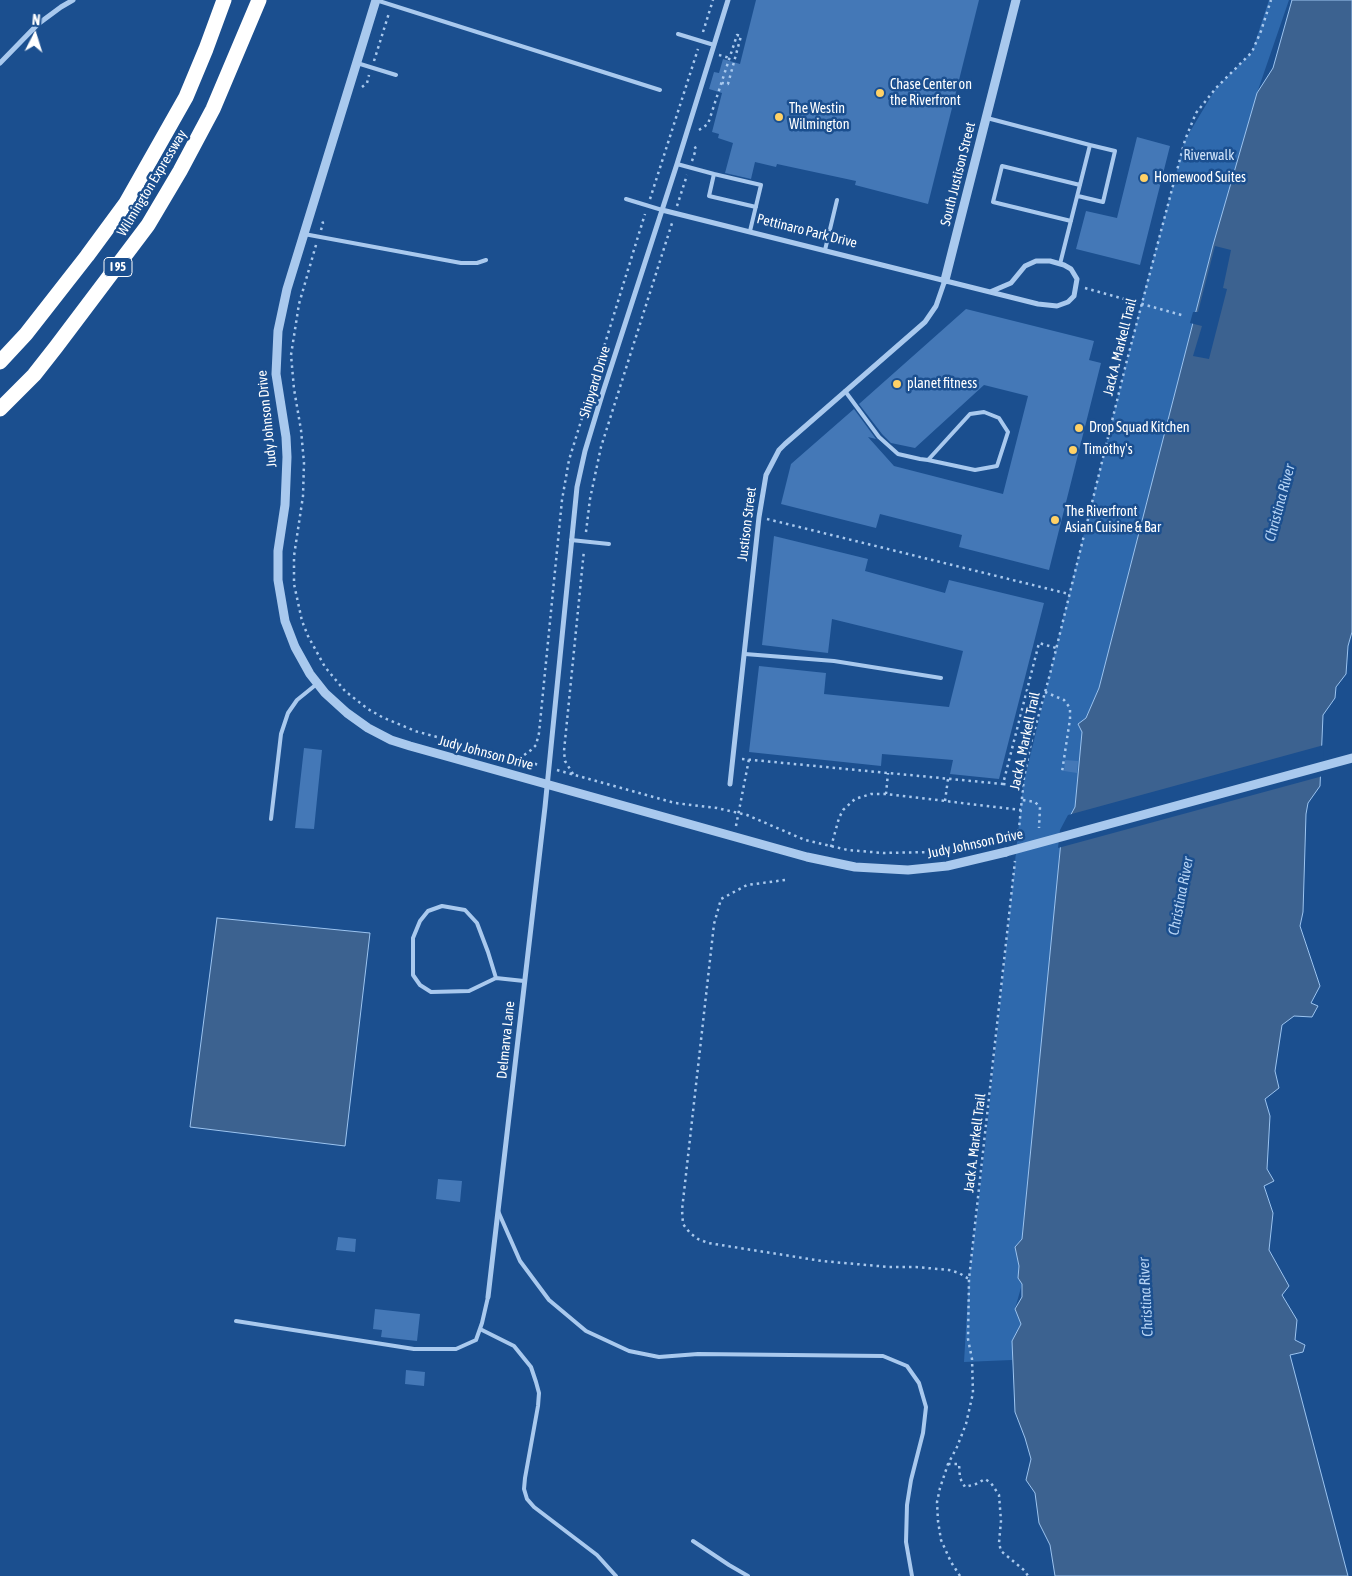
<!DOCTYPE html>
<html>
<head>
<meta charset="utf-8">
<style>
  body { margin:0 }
  #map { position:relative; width:1352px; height:1576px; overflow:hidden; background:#1b4f8f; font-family:"Asap Condensed",sans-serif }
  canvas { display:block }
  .north { position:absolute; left:10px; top:10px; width:50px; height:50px; -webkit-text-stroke:4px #1b4f8f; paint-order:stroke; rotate:5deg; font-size:14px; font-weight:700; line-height:20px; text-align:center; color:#fff }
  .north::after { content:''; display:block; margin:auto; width:18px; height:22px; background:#fff; clip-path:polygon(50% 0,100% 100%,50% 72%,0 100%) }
</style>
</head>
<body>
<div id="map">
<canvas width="1352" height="1576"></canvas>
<div class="north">N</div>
</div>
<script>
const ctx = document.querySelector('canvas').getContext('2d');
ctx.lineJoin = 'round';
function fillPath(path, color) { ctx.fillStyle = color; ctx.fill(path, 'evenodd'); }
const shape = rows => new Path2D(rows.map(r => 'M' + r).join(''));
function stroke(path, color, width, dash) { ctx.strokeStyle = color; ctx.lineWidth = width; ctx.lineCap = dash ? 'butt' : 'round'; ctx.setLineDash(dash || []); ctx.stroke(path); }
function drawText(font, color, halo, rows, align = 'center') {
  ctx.font = font + ' "Asap Condensed",sans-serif'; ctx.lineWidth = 5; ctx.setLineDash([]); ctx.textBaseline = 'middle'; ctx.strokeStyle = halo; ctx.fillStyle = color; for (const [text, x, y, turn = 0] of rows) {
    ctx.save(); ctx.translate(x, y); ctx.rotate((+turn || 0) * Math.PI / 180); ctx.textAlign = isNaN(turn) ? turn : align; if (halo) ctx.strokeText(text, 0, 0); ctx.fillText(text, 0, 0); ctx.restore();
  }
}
fillPath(shape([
  [1269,0,1289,0,1257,93,1213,245,1099,688,1086,718,1079,724,1082,732,1076,800,1075,807,1062,831,1022,1239,1015,1247,1019,1266,1018,1278,1022,1284,1015,1309,1021,1324,1012,1341,1012,1360,964,1362,969,1279,985,1146,1023,786,1069,594,1141,304,1185,140,1216,88,1252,52]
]), '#2e69ad');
const water = shape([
  [1292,0,1352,0,1352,632,1348,646,1346,674,1336,687,1335,698,1323,715,1320,786,1308,803,1306,814,1303,912,1300,926,1320,986,1311,1003,1318,1006,1312,1017,1294,1016,1282,1025,1275,1071,1279,1088,1265,1099,1270,1116,1267,1169,1274,1181,1264,1186,1273,1213,1269,1250,1289,1286,1282,1295,1297,1320,1295,1340,1305,1345,1303,1352,1290,1355,1348,1576,1055,1576,1050,1545,1039,1523,1035,1493,1026,1480,1031,1459,1025,1438,1015,1412,1012,1341,1021,1324,1015,1309,1022,1297,1022,1284,1018,1278,1019,1266,1015,1247,1022,1239,1062,831,1075,807,1082,732,1078,724,1086,718,1099,688,1213,245,1257,93,1273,68,1292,0],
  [217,918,370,933,345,1146,190,1127,217,918]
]);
fillPath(water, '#3c6290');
stroke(water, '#9cc4f0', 1);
fillPath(shape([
  [1215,246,1231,250,1223,288,1227,289,1209,359,1193,356,1202,326,1190,323,1193,312,1198,312],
  [1324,745,1323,776,1058,848,1060,830,1068,815]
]), '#1b4f8f');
fillPath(shape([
  [756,0,979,0,928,204,855,185,856,181,777,164,776,167,755,162,751,179,725,173,733,143,718,138,719,134,712,132,722,93,709,89,714,72,719,73,723,59,740,64],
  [1137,137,1170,146,1140,265,1076,249,1086,211,1117,218],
  [966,309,1094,341,1089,360,1101,363,1049,570,959,547,962,535,880,514,876,528,781,504,791,464,854,409,876,439,868,437,894,466,1003,494,1028,396,984,385,915,448,891,443,882,434,859,404],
  [774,536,868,559,865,571,945,593,949,580,1044,603,999,779,950,774,953,760,882,754,881,766,749,752,759,666,826,673,824,694,949,707,963,651,832,619,828,653,762,645],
  [304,748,322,750,314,829,295,828],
  [1065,760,1078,761,1077,773,1064,771],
  [438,1179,462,1181,460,1202,436,1199],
  [338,1237,356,1239,355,1252,336,1250],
  [375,1309,420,1314,417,1341,381,1337,382,1330,373,1329],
  [406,1370,425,1372,424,1386,405,1384]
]), '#4478b7');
stroke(shape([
  [703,32,713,0],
  [719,55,730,58],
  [374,61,389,13],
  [362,87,367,83,369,75],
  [699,130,708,124,737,35,741,36,728,84,722,83],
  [692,161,696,149,694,145],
  [650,199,698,49],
  [677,206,687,175],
  [321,230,323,223,321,219],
  [316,245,299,304,291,355,294,389,301,430,304,463,303,496,294,556,294,584,302,621,308,636,325,667,345,691,368,709,382,717,415,731,539,765],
  [1085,288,1185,316],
  [767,519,1069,594],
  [586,532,590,499,601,447,673,220],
  [1045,692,1064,700,1070,708,1070,719,1062,772],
  [519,759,531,750,536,745,539,733,562,500,569,460,645,214],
  [742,759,1003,784,1039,643,1056,648],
  [557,770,675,803,717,808,747,815,805,840,848,850,883,853,934,852,967,847,1006,838],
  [573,774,565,761,564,751,584,550],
  [1003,784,1023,786],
  [886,794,888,773],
  [1023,800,1035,802,1040,807,1039,828],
  [945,801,948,779],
  [736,826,749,759],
  [1018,838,1024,778,1031,743,1050,674,1126,364,1185,140,1196,113,1216,88,1252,52,1261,31,1271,0],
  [831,847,839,818,843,810,855,799,871,794,886,794,1021,810],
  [785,880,747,885,721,899,714,924,682,1210,683,1224,690,1233,698,1239,708,1243,822,1261,889,1267,916,1267,949,1270,959,1273,969,1279],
  [948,1464,959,1464,960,1478,965,1487,976,1484,985,1479,991,1483,999,1495,1001,1521,999,1543,1001,1551,1025,1571,1028,1576],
  [960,1576,951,1562,941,1540,938,1521,937,1502,940,1488,948,1464,957,1447,966,1424,973,1393,972,1359,968,1339,969,1279,1015,861]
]), '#a9c9ee', 2.5, [2.5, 4]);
stroke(shape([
  [376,0,660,90],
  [678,34,714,45],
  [357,63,396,75],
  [987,118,1090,145,1060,264],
  [677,164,714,174],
  [1078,196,1103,202,1115,151,1090,145],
  [626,199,662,210],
  [1071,221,993,202,1002,166,1080,185],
  [750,231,761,185,714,174,709,196,756,207],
  [304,234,461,263,477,263,486,260],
  [825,250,837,200],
  [845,391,879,437,898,454,920,459,928,460,975,470,997,466,1008,432,999,418,984,412,970,414,928,460],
  [571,540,609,544],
  [745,654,834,661,941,678],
  [271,819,281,734,288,713,297,700,318,683],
  [496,978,469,991,431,992,420,985,413,975,413,938,420,921,428,911,442,906,465,910,477,923,488,952,496,978,524,981],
  [498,1211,520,1261,549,1300,586,1331,629,1351,659,1357,698,1354,883,1356,907,1366,919,1383,926,1407,923,1433,911,1480,907,1505,906,1542,912,1576],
  [236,1321,414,1349,456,1349,476,1340,482,1323,488,1297],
  [480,1329,514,1346,531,1367,536,1382,539,1393,538,1406,525,1478,524,1489,527,1499,534,1507,597,1555,616,1576],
  [693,1541,729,1565,748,1576]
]), '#a9c9ee', 4);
stroke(shape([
  [0,63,38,24,61,7,73,0],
  [662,210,1038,304,1057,306,1068,302,1074,296,1077,279,1071,269,1064,265,1050,261,1036,261,1025,266,1011,283,990,292],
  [730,784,759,517,766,475,779,450,785,444,925,322,936,306,945,280],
  [488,1297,545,807,577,487,585,451,602,395,677,164,728,0]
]), '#a9c9ee', 5);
stroke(shape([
  [376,0,287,289,278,331,276,374,286,437,287,457,285,505,278,551,278,580,285,621,295,647,310,674,325,693,347,713,368,728,391,740,410,746,807,857,855,867,908,870,947,866,1006,852],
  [945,280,1016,0]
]), '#a9c9ee', 9);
stroke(shape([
  [0,362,26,334,87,256,126,203,186,97,206,49,224,0],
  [0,409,34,375,56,347,148,225,180,171,213,109,259,0]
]), '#fff', 15);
stroke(shape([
  [1006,852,1352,758]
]), '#a9c9ee', 9);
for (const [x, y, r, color] of [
  [880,93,5,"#ffd166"],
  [779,117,5,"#ffd166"],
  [1144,178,5,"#ffd166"],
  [897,384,5,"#ffd166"],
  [1079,428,5,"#ffd166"],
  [1073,450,5,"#ffd166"],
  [1055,520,5,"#ffd166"]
]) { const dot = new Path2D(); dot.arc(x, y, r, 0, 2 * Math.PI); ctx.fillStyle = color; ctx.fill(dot); stroke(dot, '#1b4f8f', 2); }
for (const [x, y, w] of [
  [118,267,28]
]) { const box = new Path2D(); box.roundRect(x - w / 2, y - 9.5, w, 19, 4); ctx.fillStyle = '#1b4f8f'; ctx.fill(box); stroke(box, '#fff', 1); }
drawText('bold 12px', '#fff', null, [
  ["I 95",118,267]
]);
drawText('14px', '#fff', '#1b4f8f', [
  ["Chase Center on",890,85],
  ["the Riverfront",890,101],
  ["The Westin",789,109],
  ["Wilmington",789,125],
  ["Homewood Suites",1154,178],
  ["planet fitness",907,384],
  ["Drop Squad Kitchen",1089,428],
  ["Timothy's",1083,450],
  ["The Riverfront",1065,512],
  ["Asian Cuisine & Bar",1065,528]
], 'left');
drawText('14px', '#cfe3fa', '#1b4f8f', [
  ["Riverwalk",1209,156]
]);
drawText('14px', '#fff', '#1b4f8f', [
  ["South Justison Street",958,174,-76],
  ["Wilmington Expressway",152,183,-59],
  ["Pettinaro Park Drive",807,231,14],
  ["Jack A. Markell Trail",1120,347,-76],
  ["Shipyard Drive",595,382,-73],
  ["Judy Johnson Drive",267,419,-96],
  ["Justison Street",747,524,-83],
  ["Jack A. Markell Trail",1025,741,-78],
  ["Judy Johnson Drive",486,753,15],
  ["Judy Johnson Drive",975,844,-12],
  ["Delmarva Lane",506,1040,-84],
  ["Jack A. Markell Trail",975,1143,-83]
]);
drawText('italic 15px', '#b5d3f5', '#1b4f8f', [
  ["Christina River",1280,503,-75],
  ["Christina River",1181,896,-79],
  ["Christina River",1146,1297,-93]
]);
</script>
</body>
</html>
